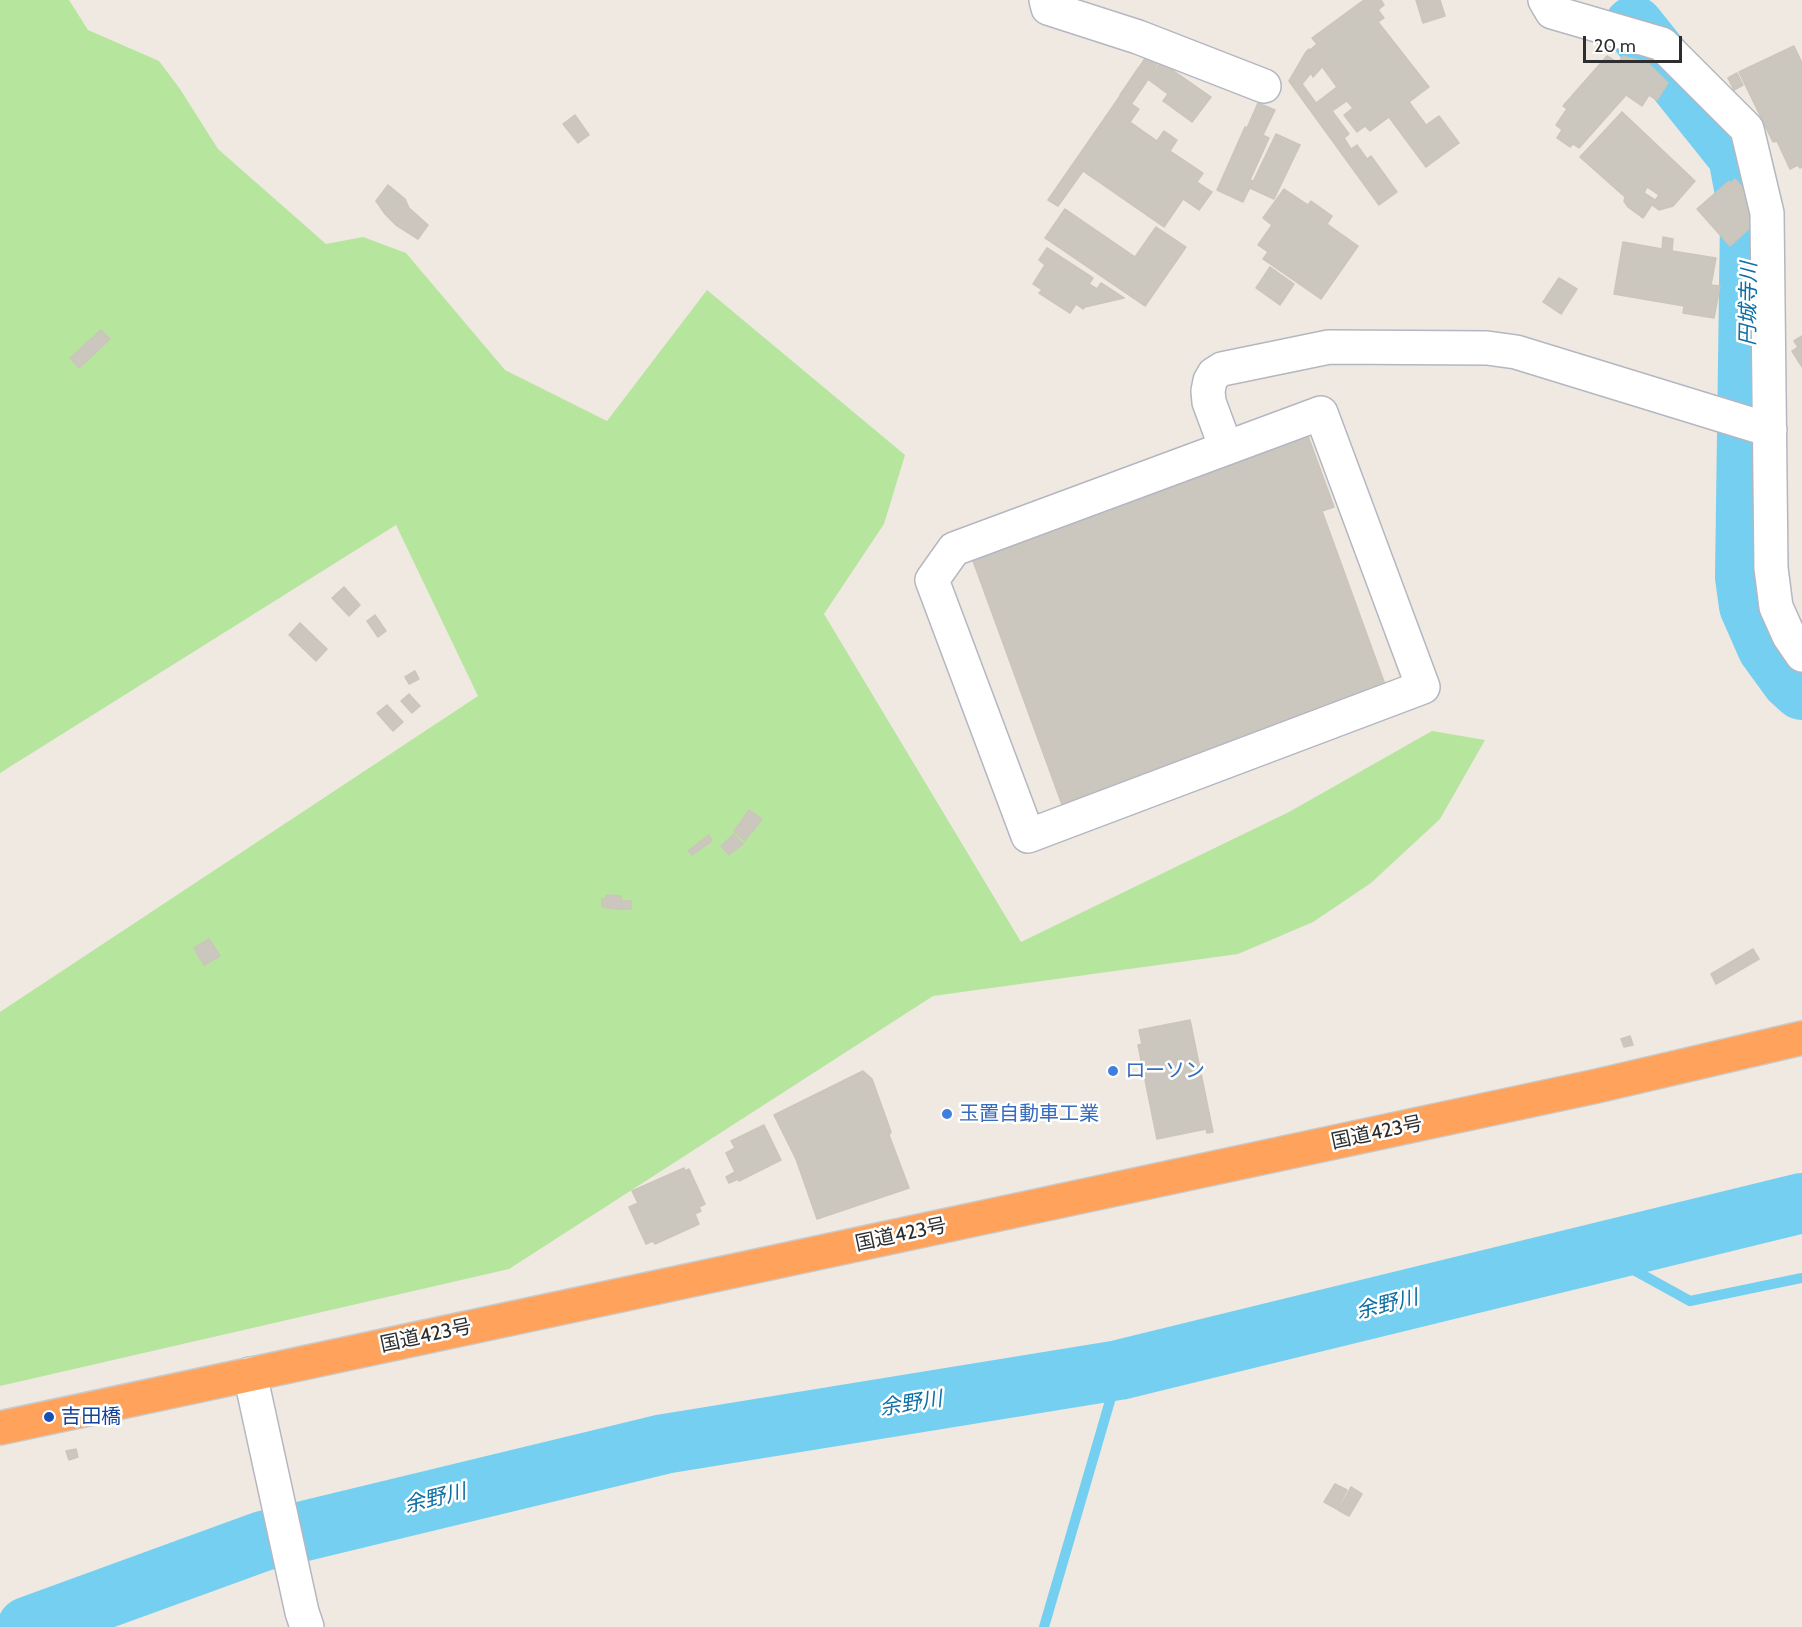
<!DOCTYPE html>
<html>
<head>
<meta charset="utf-8">
<style>
  body { margin:0 }
  #map { position:relative; width:1802px; height:1627px; overflow:hidden; background:#efe9e1; font-family:Cabin,sans-serif }
  canvas { display:block }
  .scale { position:absolute; left:1583px; top:36px; width:99px; height:27px; box-sizing:border-box; border:3px solid #2e2e2e; border-top:0; padding-left:8px; font-size:18px; line-height:21px; white-space:nowrap; color:#2e2e2e; -webkit-text-stroke:4px #fff; paint-order:stroke }
</style>
</head>
<body>
<div id="map">
<canvas width="1802" height="1627"></canvas>
<div class="scale">20 m</div>
</div>
<script>
const ctx = document.querySelector('canvas').getContext('2d');
ctx.lineJoin = 'round';
function fillPath(path, color) { ctx.fillStyle = color; ctx.fill(path, 'evenodd'); }
const shape = rows => new Path2D(rows.map(r => 'M' + r).join(''));
function stroke(path, color, width, dash) { ctx.strokeStyle = color; ctx.lineWidth = width; ctx.lineCap = dash ? 'butt' : 'round'; ctx.setLineDash(dash || []); ctx.stroke(path); }
function drawText(font, color, halo, rows, align = 'center') {
  ctx.font = font + ' Cabin,"Noto Sans JP",sans-serif'; ctx.lineWidth = 5; ctx.setLineDash([]); ctx.textBaseline = 'middle'; ctx.strokeStyle = halo; ctx.fillStyle = color; for (const [text, x, y, turn = 0] of rows) {
    ctx.save(); ctx.translate(x, y); ctx.rotate((+turn || 0) * Math.PI / 180); ctx.textAlign = isNaN(turn) ? turn : align; if (halo) ctx.strokeText(text, 0, 0); ctx.fillText(text, 0, 0); ctx.restore();
  }
}
fillPath(shape([
  [0,0,69,0,88,30,159,61,180,89,218,149,326,244,363,237,406,253,505,370,607,421,707,290,905,455,884,524,824,614,1021,942,1289,812,1432,731,1485,740,1440,819,1371,883,1313,922,1238,954,933,996,509,1269,0,1386,0,1012,478,696,396,525,0,773]
]), '#b6e59e');
stroke(shape([
  [1601,1252,1690,1301,1802,1278],
  [1044,1627,1119,1370]
]), '#75cff0', 10);
stroke(shape([
  [1634,26,1738,156,1750,220,1745,577,1749,606,1767,647,1791,680,1802,690],
  [27,1627,263,1541,664,1444,1119,1370,1802,1203]
]), '#75cff0', 60);
const building = shape([
  [1364,0,1381,0,1384,5,1378,10,1384,18,1378,22,1429,87,1409,102,1426,125,1439,116,1459,143,1426,167,1389,117,1370,131,1365,126,1357,132,1344,115,1353,108,1347,101,1332,111,1349,134,1344,138,1351,149,1357,145,1367,159,1371,156,1397,192,1379,205,1289,81,1306,52,1309,49,1322,67,1313,77,1311,73,1302,84,1316,103,1337,87,1310,50,1317,44,1312,38,1364,0],
  [1416,0,1440,0,1445,16,1423,23,1416,0],
  [1794,46,1802,63,1802,167,1800,168,1798,165,1790,169,1777,141,1773,142,1739,72,1794,46],
  [1150,51,1161,58,1151,74,1140,66,1150,51],
  [1607,56,1618,63,1623,56,1648,63,1668,83,1657,100,1649,95,1642,106,1626,95,1579,148,1573,144,1570,147,1557,138,1562,130,1556,125,1567,109,1563,106,1607,56],
  [1161,62,1211,97,1192,122,1163,101,1168,94,1149,80,1161,62],
  [1139,67,1151,75,1132,103,1120,95,1139,67],
  [1737,73,1743,85,1734,90,1728,78,1737,73],
  [1120,96,1139,109,1130,122,1157,141,1164,131,1177,140,1170,151,1203,173,1197,182,1212,192,1199,210,1183,199,1164,227,1083,171,1058,206,1048,200,1120,96],
  [1258,103,1275,110,1263,135,1247,128,1258,103],
  [1622,112,1695,181,1673,206,1659,210,1652,205,1659,195,1647,187,1644,193,1655,200,1643,218,1628,207,1624,201,1625,197,1580,157,1622,112],
  [575,115,589,135,578,143,563,124,575,115],
  [1245,127,1269,138,1250,180,1253,181,1243,202,1217,190,1245,127],
  [1276,134,1300,145,1274,199,1250,188,1276,134],
  [1735,179,1753,199,1752,226,1730,246,1697,209,1729,181,1731,183,1735,179],
  [388,185,405,199,409,208,428,225,418,239,396,225,385,214,376,201,388,185],
  [1284,189,1308,205,1311,201,1332,216,1327,224,1358,246,1321,299,1263,259,1268,252,1258,245,1272,225,1263,218,1284,189],
  [1065,209,1135,257,1156,227,1186,247,1145,306,1045,238,1065,209],
  [1663,237,1673,239,1672,251,1716,258,1711,285,1720,286,1714,318,1683,313,1684,306,1614,294,1623,242,1662,249,1663,237],
  [1047,248,1093,278,1089,284,1097,289,1101,283,1124,298,1085,307,1083,309,1076,304,1070,313,1039,293,1042,290,1033,284,1045,265,1039,260,1047,248],
  [1270,267,1294,284,1280,305,1256,288,1270,267],
  [1559,278,1577,289,1561,314,1543,302,1559,278],
  [101,330,110,339,79,368,70,358,101,330],
  [1802,336,1802,367,1792,351,1798,347,1794,341,1802,336],
  [1308,436,1334,507,1322,511,1387,690,1064,810,972,558,1308,436],
  [344,587,360,605,349,616,332,598,344,587],
  [375,615,386,631,378,637,367,621,375,615],
  [300,623,327,649,316,661,289,635,300,623],
  [415,671,419,679,409,684,405,677,415,671],
  [409,694,420,706,412,713,401,701,409,694],
  [387,705,403,722,393,731,377,713,387,705],
  [749,810,762,819,752,832,740,823,749,810],
  [740,823,752,831,745,841,734,831,740,823],
  [734,834,743,844,729,855,721,846,734,834],
  [709,835,712,841,692,855,688,851,709,835],
  [606,895,621,896,621,901,631,901,631,909,616,909,602,907,602,899,606,899,606,895],
  [209,939,220,956,204,965,194,948,209,939],
  [1753,949,1759,959,1716,984,1711,974,1753,949],
  [1190,1020,1213,1132,1207,1133,1206,1129,1157,1139,1138,1045,1142,1044,1139,1030,1190,1020],
  [1630,1036,1633,1045,1624,1047,1621,1039,1630,1036],
  [863,1071,872,1079,891,1132,889,1135,909,1188,817,1219,796,1159,774,1115,863,1071],
  [764,1125,781,1160,739,1181,738,1179,729,1183,726,1177,735,1172,726,1153,735,1148,731,1141,764,1125],
  [684,1168,685,1171,689,1169,705,1204,699,1207,701,1211,695,1214,699,1224,655,1244,653,1241,646,1244,629,1207,638,1203,632,1191,684,1168],
  [76,1449,78,1457,69,1460,66,1451,76,1449],
  [1335,1484,1347,1490,1337,1509,1324,1502,1335,1484],
  [1351,1487,1362,1494,1349,1516,1338,1510,1351,1487]
]);
fillPath(building, '#cbc7bf');
stroke(building, '#cbc5ba', 1.5);
const minor = shape([
  [1046,0,1048,8,1138,37,1264,86],
  [1545,0,1552,12,1662,44,1747,129,1767,213,1771,568,1776,607,1789,636,1802,655],
  [1321,413,1423,687,1028,836,932,580,954,549,1321,413],
  [1226,448,1209,402,1208,391,1210,381,1214,374,1222,369,1329,347,1487,348,1516,352,1770,430],
  [250,1374,302,1612,307,1627]
]);
const highway = shape([
  [0,1428,1597,1086,1802,1038]
]);
stroke(minor, '#b4b7c1', 36);
stroke(highway, '#c9c9c9', 36);
stroke(minor, '#fff', 33);
stroke(highway, '#ffa35c', 33);
for (const [x, y, r, color] of [
  [1113,1071,6,"#3f7fe0"],
  [947,1114,6,"#3f7fe0"],
  [49,1417,6,"#1a4fb4"]
]) { const dot = new Path2D(); dot.arc(x, y, r, 0, 2 * Math.PI); ctx.fillStyle = color; ctx.fill(dot); stroke(dot, '#fff', 2); }
drawText('20px', '#366cbe', '#fff', [
  ["ローソン",1125,1071],
  ["玉置自動車工業",959,1114]
], 'left');
drawText('20px', '#2e2e2e', '#fff', [
  ["国道423号",1377,1133,-12],
  ["国道423号",901,1235,-12],
  ["国道423号",426,1336,-12]
]);
drawText('20px', '#164399', '#fff', [
  ["吉田橋",61,1417]
], 'left');
drawText('italic 21px', '#0d6fa3', '#fff', [
  ["円城寺川",1749,304,-89],
  ["余野川",1387,1305,-14],
  ["余野川",911,1404,-9],
  ["余野川",435,1499,-14]
]);
</script>
</body>
</html>
